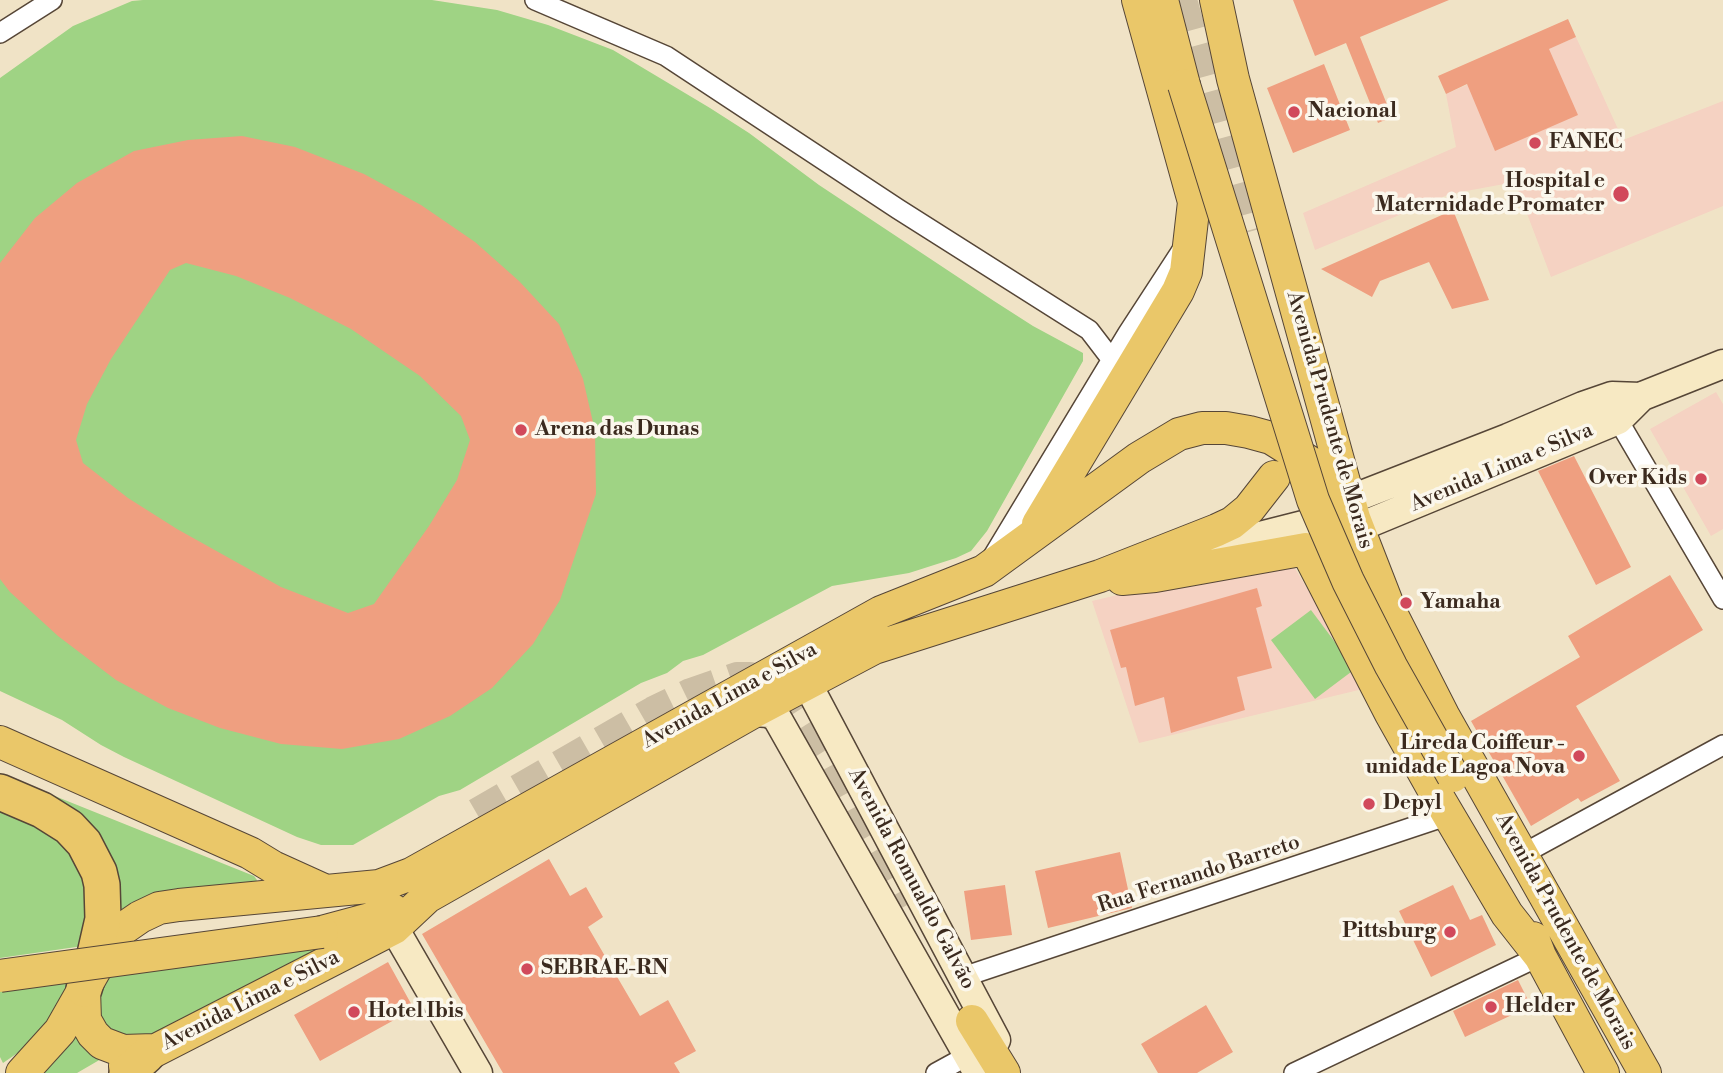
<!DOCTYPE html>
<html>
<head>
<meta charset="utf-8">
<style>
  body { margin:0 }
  canvas { display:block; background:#f0e3c6 }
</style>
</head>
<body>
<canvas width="1723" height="1073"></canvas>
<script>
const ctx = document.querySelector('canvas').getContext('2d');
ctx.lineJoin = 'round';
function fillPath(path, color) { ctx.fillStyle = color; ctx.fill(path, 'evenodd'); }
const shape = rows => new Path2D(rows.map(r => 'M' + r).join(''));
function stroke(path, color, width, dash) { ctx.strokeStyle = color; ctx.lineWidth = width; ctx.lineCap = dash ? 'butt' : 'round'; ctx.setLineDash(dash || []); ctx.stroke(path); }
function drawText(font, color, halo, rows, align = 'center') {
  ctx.font = font + ' "Libre Bodoni",serif'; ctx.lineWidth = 7; ctx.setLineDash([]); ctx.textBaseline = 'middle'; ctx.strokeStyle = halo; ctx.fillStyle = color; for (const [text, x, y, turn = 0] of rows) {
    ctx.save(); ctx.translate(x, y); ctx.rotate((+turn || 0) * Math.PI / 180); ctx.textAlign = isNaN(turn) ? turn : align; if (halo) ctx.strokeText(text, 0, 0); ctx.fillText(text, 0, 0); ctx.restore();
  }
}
fillPath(shape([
  [1576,37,1623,140,1723,101,1723,206,1551,277,1515,182,1450,194,1315,250,1303,213,1456,147,1446,94],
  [1716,392,1723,404,1723,529,1711,536,1650,429],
  [1287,555,1367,688,1139,743,1092,601]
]), '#f5d2c2');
fillPath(shape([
  [143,0,432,0,497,10,548,25,613,50,710,108,749,133,819,185,994,301,1033,326,1083,353,1083,361,987,531,971,551,956,558,909,573,832,586,703,655,683,661,667,673,641,683,460,790,439,796,353,845,321,845,297,837,124,757,101,745,62,720,0,691,0,78,73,26,132,1],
  [1311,610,1355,669,1315,699,1271,640],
  [0,774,254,876,257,880,251,890,112,928,113,878,0,784],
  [0,799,55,827,91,881,83,946,0,958],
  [336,945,132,1044,94,1026,102,977],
  [70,979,57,1007,39,1035,32,1043,3,1063,0,1057,0,989],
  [79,1025,108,1055,77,1073,42,1073,49,1067]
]), '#9fd384');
fillPath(shape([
  [1293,0,1449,0,1360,37,1392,117,1378,123,1346,43,1315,56],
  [1568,19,1576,37,1549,49,1578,115,1495,151,1467,84,1446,94,1438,76],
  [1324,64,1350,130,1293,153,1267,88],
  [242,136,295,147,364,174,421,205,475,242,519,281,559,324,583,379,595,431,596,494,560,600,533,644,492,688,450,716,399,739,342,749,281,744,220,728,168,708,116,680,58,636,10,592,0,579,0,263,35,218,77,183,134,151,188,140],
  [186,263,236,276,290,298,351,329,420,376,461,416,470,440,457,480,429,526,374,604,348,613,281,587,177,529,128,498,83,463,76,440,87,404,111,359,170,270],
  [1453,210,1489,300,1452,309,1429,262,1380,281,1372,297,1321,269],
  [1574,456,1631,567,1596,585,1538,471],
  [1670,575,1703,630,1576,706,1620,781,1581,802,1578,798,1531,826,1471,721,1580,657,1568,636],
  [1257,588,1262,606,1256,608,1272,668,1237,677,1245,710,1171,733,1164,697,1135,706,1126,667,1121,668,1110,630],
  [1120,852,1132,908,1048,928,1035,871],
  [549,859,570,896,586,887,603,917,588,927,640,1016,668,1000,696,1051,674,1063,680,1073,503,1073,422,934],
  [1005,885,1012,935,971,940,964,891],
  [1453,885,1470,920,1482,915,1496,945,1431,977,1399,911],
  [388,962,414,1009,320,1061,294,1015],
  [1518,980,1531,1006,1465,1037,1453,1011],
  [1206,1005,1233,1052,1197,1073,1158,1073,1141,1044]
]), '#ef9f80');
stroke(shape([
  [1181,0,1245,233],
  [477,814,654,712,691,694,737,678,750,678,780,688,798,709,832,763,909,904]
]), '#ccbea4', 32, [32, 16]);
const street = shape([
  [535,0,666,56,898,209,1089,330,1112,360],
  [0,33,52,0],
  [1618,420,1723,599],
  [992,558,1128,333,1184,247],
  [1521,855,1723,745],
  [963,977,1449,815],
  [936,1073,967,1056],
  [1294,1073,1540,956]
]);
const secondary = shape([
  [1625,403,1723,364],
  [1349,500,1508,438,1583,406,1612,396,1641,397],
  [1357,528,1618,420,1641,397],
  [1181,556,1307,524],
  [808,685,996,1040],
  [753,712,769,713,777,718,978,1073],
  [394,928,478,1073]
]);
const primary = shape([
  [1162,0,1184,85],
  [1216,0,1233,79,1354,518,1391,613,1443,715,1645,1073],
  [1038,524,1178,291,1186,272,1194,202,1138,0],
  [1122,579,1155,576,1306,549,1391,714,1432,787,1507,914,1540,956],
  [0,742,250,853,273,867,326,891],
  [322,932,374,918,393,910],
  [1533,938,1540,956,1603,1073],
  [84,989,85,1020,93,1034,102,1043,123,1051,154,1050],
  [972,1021,1004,1073],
  [125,1066,394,928,427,897,753,712,874,648,1100,576,1217,530,1232,523,1249,509,1274,477],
  [22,1073,60,1031,109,945,124,928,140,917,159,908,179,905,379,886,411,874,881,612,984,571,1139,458,1179,434,1202,428,1226,428,1249,432,1271,438,1311,463,1321,474,1336,498,1354,518]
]);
const highway = shape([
  [0,792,42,810,69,827,84,843,99,872,102,885,103,919,95,954,84,989],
  [127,1073,147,1055]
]);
stroke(street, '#564637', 22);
stroke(secondary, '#564637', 31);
stroke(primary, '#564637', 34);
stroke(highway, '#564637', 38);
stroke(street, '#fff', 19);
stroke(secondary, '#f7e9c3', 28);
stroke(primary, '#eac769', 32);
stroke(highway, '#eac769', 35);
const primaryBridge = shape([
  [1184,85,1313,500,1348,581,1391,666,1453,776],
  [0,976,322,932]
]);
stroke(primaryBridge, '#564637', 34, []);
stroke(primaryBridge, '#eac769', 32);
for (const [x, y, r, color] of [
  [1294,112,7,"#d1495b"],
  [1535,143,7,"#d1495b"],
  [1621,194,9,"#d1495b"],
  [521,430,7,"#d1495b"],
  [1701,479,7,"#d1495b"],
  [1406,603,7,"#d1495b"],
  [1579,756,7,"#d1495b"],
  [1369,804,7,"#d1495b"],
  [1450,932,7,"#d1495b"],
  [527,969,7,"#d1495b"],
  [1491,1007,7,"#d1495b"],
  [354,1012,7,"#d1495b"]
]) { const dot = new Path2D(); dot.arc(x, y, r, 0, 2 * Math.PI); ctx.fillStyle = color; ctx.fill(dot); stroke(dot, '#fbf7ec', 2.5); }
drawText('bold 21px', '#3b2a1e', '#fbf7ec', [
  ["Nacional",1308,112],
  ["FANEC",1549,143],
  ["Hospital e",1605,182,"right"],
  ["Maternidade Promater",1605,206,"right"],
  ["Arena das Dunas",535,430],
  ["Over Kids",1687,479,"right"],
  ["Yamaha",1420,603],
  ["Lireda Coiffeur -",1565,744,"right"],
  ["unidade Lagoa Nova",1565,768,"right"],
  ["Depyl",1383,804],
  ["Pittsburg",1436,932,"right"],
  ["SEBRAE-RN",541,969],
  ["Helder",1505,1007],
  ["Hotel Ibis",368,1012]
], 'left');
drawText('21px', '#3b2a1e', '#fbf7ec', [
  ["Avenida Prudente de Morais",1329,420,74],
  ["Avenida Lima e Silva",1502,468,-23],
  ["Avenida Lima e Silva",730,696,-29],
  ["Rua Fernando Barreto",1199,875,-18],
  ["Avenida Romualdo Galvão",911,879,62],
  ["Avenida Prudente de Morais",1565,932,61],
  ["Avenida Lima e Silva",251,1001,-27]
]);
</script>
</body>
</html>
